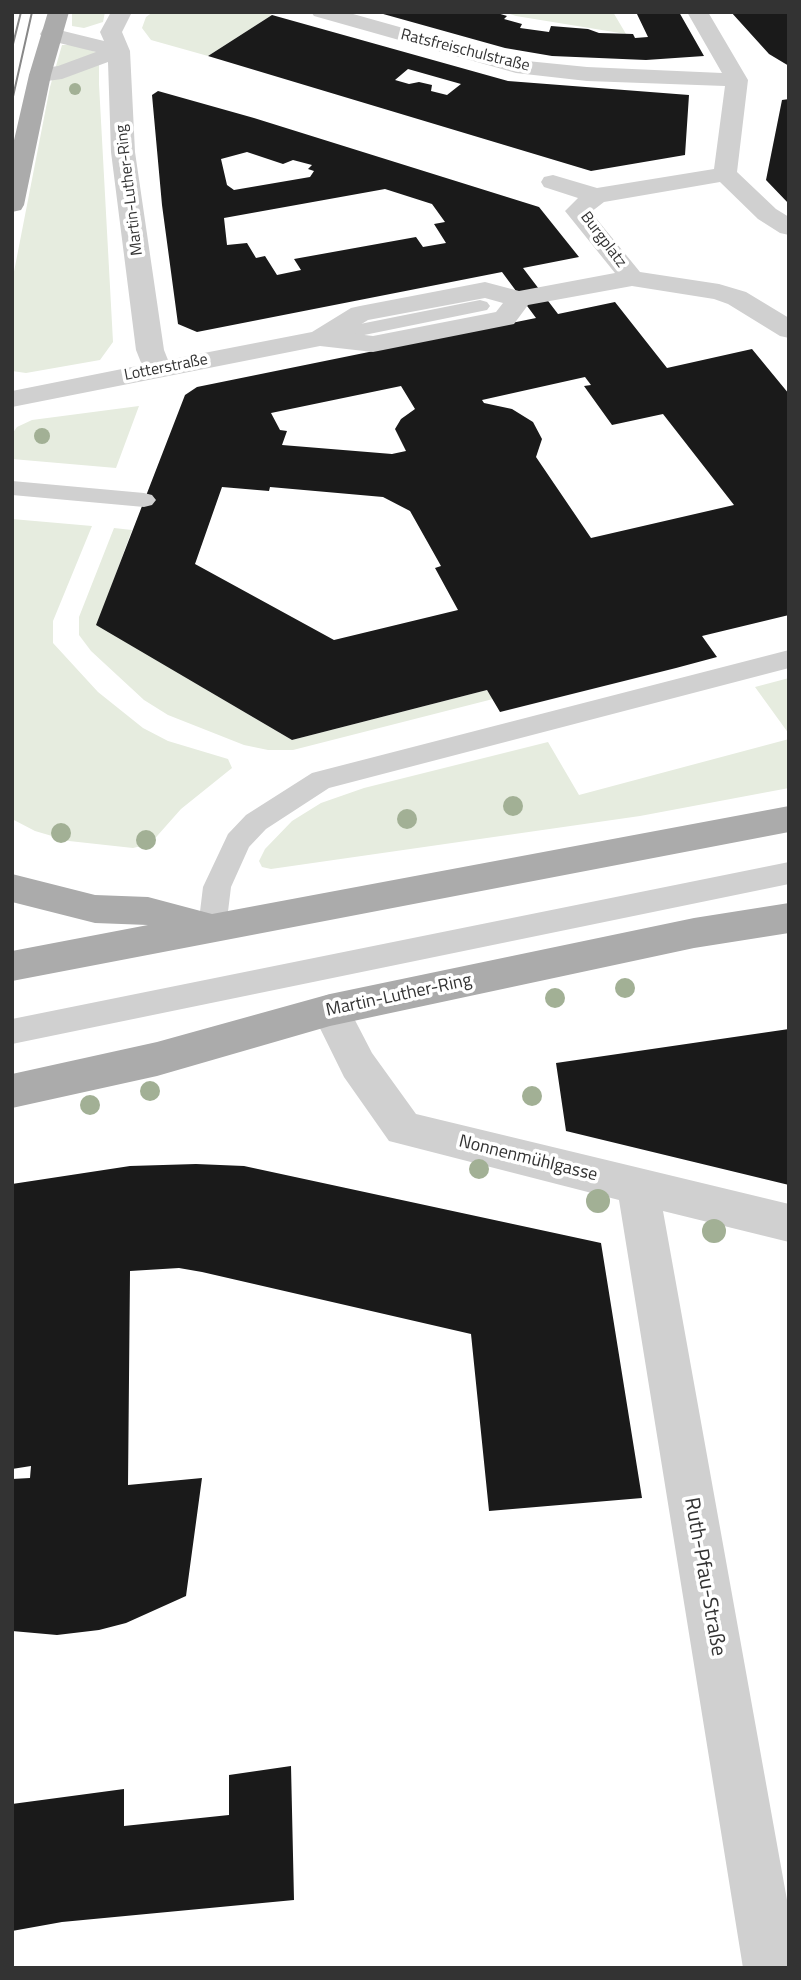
<!DOCTYPE html>
<html>
<head>
<meta charset="utf-8">
<style>
  body { margin:0 }
  #map { position:relative; width:801px; height:1980px; overflow:hidden; background:#fff; font-family:"Titillium Web",sans-serif }
  canvas { display:block }
  .frame { position:absolute; inset:0; border:14px solid #333; pointer-events:none }
</style>
</head>
<body>
<div id="map">
<canvas width="801" height="1980"></canvas>
<div class="frame"></div>
</div>
<script>
const ctx = document.querySelector('canvas').getContext('2d');
ctx.lineJoin = 'round';
function fillPath(path, color) { ctx.fillStyle = color; ctx.fill(path, 'evenodd'); }
const shape = rows => new Path2D(rows.map(r => 'M' + r).join(''));
function stroke(path, color, width, dash) { ctx.strokeStyle = color; ctx.lineWidth = width; ctx.lineCap = dash ? 'butt' : 'round'; ctx.setLineDash(dash || []); ctx.stroke(path); }
function drawText(font, color, halo, rows, align = 'center') {
  ctx.font = font + ' "Titillium Web",sans-serif'; ctx.lineWidth = 7; ctx.setLineDash([]); ctx.textBaseline = 'middle'; ctx.strokeStyle = halo; ctx.fillStyle = color; for (const [text, x, y, turn = 0] of rows) {
    ctx.save(); ctx.translate(x, y); ctx.rotate((+turn || 0) * Math.PI / 180); ctx.textAlign = isNaN(turn) ? turn : align; if (halo) ctx.strokeText(text, 0, 0); ctx.fillText(text, 0, 0); ctx.restore();
  }
}
fillPath(shape([
  [72,12,105,12,103,22,84,28,72,26],
  [153,12,263,12,272,15,208,56,151,40,142,28,146,17],
  [504,12,613,12,626,34,516,16],
  [62,45,74,45,99,53,99,84,113,342,100,360,26,373,12,371,12,282,50,87],
  [139,406,116,468,12,459,12,434,17,427,32,420],
  [12,519,92,526,53,621,53,643,98,692,143,728,168,741,228,759,232,768,181,809,150,844,133,848,69,841,35,831,12,819],
  [114,528,132,530,97,625,292,740,487,690,493,699,293,750,268,750,244,745,168,715,144,700,91,651,79,635,79,617],
  [789,678,789,734,755,687],
  [789,739,789,788,640,816,271,869,262,867,259,861,265,849,292,821,321,803,364,788,548,742,579,795]
]), '#e6ecdf');
fillPath(shape([
  [376,12,494,12,507,16,504,19,522,24,520,28,549,32,551,26,588,29,599,33,633,34,635,38,648,37,636,12,679,12,704,56,646,60,552,56,505,48],
  [731,12,789,12,789,66,769,54],
  [272,15,508,81,689,95,685,155,591,171,208,56],
  [408,69,461,84,447,95,431,91,432,85,419,82,409,84,395,80],
  [158,91,254,118,539,207,579,257,523,268,558,314,615,302,667,368,752,349,789,394,789,615,702,636,717,657,676,668,500,712,487,690,292,740,96,625,185,395,197,387,536,318,502,272,197,332,178,324,162,205,152,95],
  [247,152,283,164,293,160,312,165,308,169,314,171,310,177,234,190,227,185,221,159],
  [385,189,432,204,445,222,434,224,446,243,423,247,416,237,294,259,301,270,277,275,265,256,256,258,247,243,227,245,224,218],
  [585,377,591,385,584,386,612,425,663,414,734,505,591,538,536,457,542,439,533,422,512,409,484,403,482,400],
  [401,386,415,409,401,419,395,429,406,451,392,454,282,445,287,431,280,430,271,413],
  [222,487,269,491,270,487,383,497,410,511,441,566,435,568,458,610,334,640,195,564],
  [789,99,789,204,766,180,782,100],
  [789,1029,789,1185,566,1131,556,1063],
  [196,1164,244,1166,601,1243,642,1498,489,1511,471,1334,202,1272,179,1268,130,1271,128,1485,202,1478,186,1596,126,1623,99,1630,57,1635,12,1631,12,1479,30,1478,31,1466,12,1469,12,1184,130,1166],
  [291,1766,294,1900,62,1922,12,1931,12,1804,124,1789,124,1826,229,1815,229,1775]
]), '#1a1a1a');
fillPath(shape([
  [480,300,487,302,490,306,487,310,320,344,313,342,310,338,313,334,320,332,480,300],
  [12,481,144,493,152,495,156,500,152,505,144,507,12,495,12,481],
  [789,650,789,668,329,788,266,829,249,847,231,887,226,928,222,936,212,939,202,936,198,928,203,887,228,834,246,815,312,773,789,650],
  [789,862,789,884,12,1044,12,1019,789,862]
]), '#d0d0d0');
fillPath(shape([
  [111,12,132,12,122,32,130,51,135,152,164,350,168,360,312,332,351,308,360,306,485,282,519,291,615,273,565,211,578,198,544,187,541,182,544,177,553,175,597,188,714,169,725,86,587,81,516,73,314,16,311,12,346,12,517,60,587,67,722,73,687,12,708,12,748,80,737,172,776,209,789,217,789,235,780,233,758,219,720,182,604,202,591,212,640,272,719,284,746,292,789,318,789,338,780,336,728,304,714,299,632,286,528,305,514,324,373,352,320,346,12,407,12,391,142,365,136,350,111,152,108,62,62,79,40,82,32,80,29,75,32,70,58,66,96,52,43,39,40,34,43,29,51,28,104,41,100,32,111,12],
  [485,298,503,303,496,312,373,336,347,333,368,320,485,298],
  [330,994,344,999,372,1053,416,1114,789,1204,789,1242,663,1211,789,1911,789,1968,743,1968,619,1200,389,1141,344,1077,311,1010,316,999,330,994]
]), '#d0d0d0');
fillPath(shape([
  [48,12,69,12,51,75,24,205,21,210,12,212,12,149,29,75,48,12],
  [789,806,789,832,12,981,12,951,148,925,95,923,12,902,12,874,95,895,148,897,212,914,789,806],
  [789,903,789,933,694,948,330,1026,157,1076,12,1108,12,1074,157,1042,330,994,694,918,789,903]
]), '#ababab');
stroke(shape([
  [12,48,21,12],
  [12,101,32,12]
]), '#888', 2);
ctx.fillStyle = '#a2b095';
for (const [x, y, r] of [
  [75,89,6],
  [42,436,8],
  [513,806,10],
  [407,819,10],
  [61,833,10],
  [146,840,10],
  [625,988,10],
  [555,998,10],
  [150,1091,10],
  [532,1096,10],
  [90,1105,10],
  [479,1169,10],
  [598,1201,12],
  [714,1231,12]
]) { ctx.beginPath(); ctx.arc(x, y, r, 0, 2 * Math.PI); ctx.fill(); }
drawText('16px', '#333', '#fff', [
  ["Ratsfreischulstraße",465,51,14],
  ["Martin-Luther-Ring",130,190,-97],
  ["Burgplatz",603,240,53],
  ["Lotterstraße",166,368,-11]
]);
drawText('18px', '#333', '#fff', [
  ["Martin-Luther-Ring",399,996,-12],
  ["Nonnenmühlgasse",528,1159,14]
]);
drawText('21px', '#333', '#fff', [
  ["Ruth-Pfau-Straße",704,1577,80]
]);
</script>
</body>
</html>
